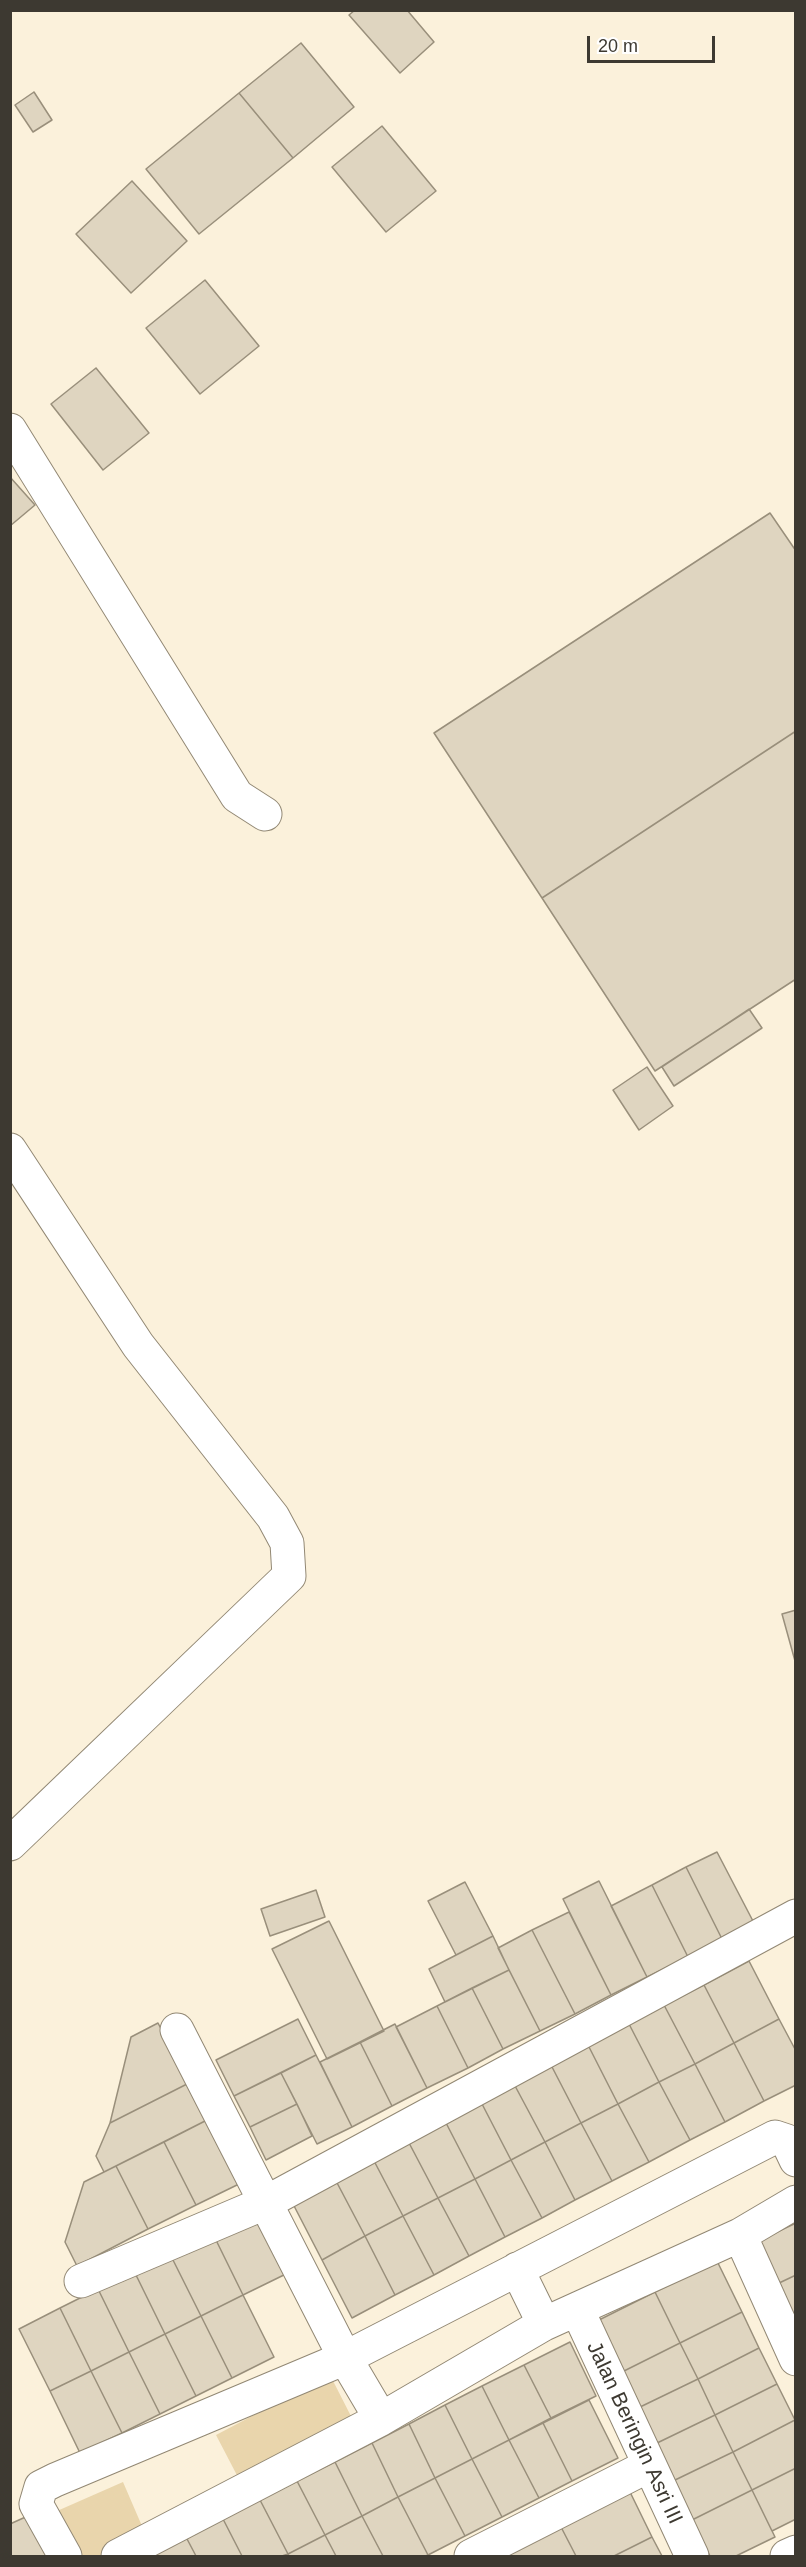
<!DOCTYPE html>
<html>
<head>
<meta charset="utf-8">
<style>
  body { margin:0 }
  #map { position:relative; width:806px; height:2567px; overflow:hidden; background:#fbf1db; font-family:Helvetica,sans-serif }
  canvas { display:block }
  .frame { position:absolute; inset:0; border:12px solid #3d3931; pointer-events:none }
  .scale { position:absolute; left:587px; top:36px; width:128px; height:27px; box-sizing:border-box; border:3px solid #3d3931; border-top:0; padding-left:8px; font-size:18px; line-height:21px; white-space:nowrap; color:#3d3931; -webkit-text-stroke:4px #fff; paint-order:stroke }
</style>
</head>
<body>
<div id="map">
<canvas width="806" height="2567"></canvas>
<div class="frame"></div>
<div class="scale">20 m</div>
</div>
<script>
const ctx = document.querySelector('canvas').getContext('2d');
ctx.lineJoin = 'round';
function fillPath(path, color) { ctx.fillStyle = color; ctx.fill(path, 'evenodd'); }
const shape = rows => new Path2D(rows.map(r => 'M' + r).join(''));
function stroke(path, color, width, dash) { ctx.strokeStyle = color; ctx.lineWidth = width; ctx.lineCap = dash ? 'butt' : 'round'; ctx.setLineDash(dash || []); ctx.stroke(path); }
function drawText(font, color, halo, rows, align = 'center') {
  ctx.font = font + ' Helvetica,sans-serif'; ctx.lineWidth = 5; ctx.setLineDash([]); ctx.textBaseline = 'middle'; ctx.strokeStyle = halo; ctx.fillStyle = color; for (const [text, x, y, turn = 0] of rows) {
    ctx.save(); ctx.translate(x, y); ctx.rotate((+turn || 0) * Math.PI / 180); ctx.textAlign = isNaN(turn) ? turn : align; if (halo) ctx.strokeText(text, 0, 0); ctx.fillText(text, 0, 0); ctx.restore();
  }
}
fillPath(shape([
  [330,2375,355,2424,241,2483,216,2435],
  [123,2482,148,2540,111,2556,76,2556,57,2511]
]), '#e9d5ac');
const building = shape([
  [355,10,407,10,434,42,400,73,349,15,355,10],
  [301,43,354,107,293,158,239,93,301,43],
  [34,92,52,120,33,132,15,105,34,92],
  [239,93,293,158,199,234,146,169,239,93],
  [382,126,436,191,386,232,332,167,382,126],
  [132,181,187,241,131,293,76,234,132,181],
  [205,280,259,346,200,394,146,328,205,280],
  [96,368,149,433,103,470,51,404,96,368],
  [10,477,35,505,10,526,10,477],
  [770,513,796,551,796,731,542,898,434,733,770,513],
  [796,731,796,979,655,1071,542,898,796,731],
  [749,1009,762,1028,674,1086,662,1067,749,1009],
  [647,1067,673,1106,639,1130,613,1090,647,1067],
  [796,1610,796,1661,795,1661,782,1614,796,1610],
  [717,1852,754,1923,722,1939,686,1867,717,1852],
  [686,1867,722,1939,688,1957,652,1885,686,1867],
  [599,1881,647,1977,611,1995,563,1899,599,1881],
  [465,1882,493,1936,456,1955,428,1901,465,1882],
  [652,1885,688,1957,647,1977,611,1906,652,1885],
  [316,1890,325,1917,270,1936,261,1909,316,1890],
  [569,1912,611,1995,575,2014,532,1930,569,1912],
  [329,1921,384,2031,327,2059,272,1949,329,1921],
  [532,1930,575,2014,540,2031,498,1948,532,1930],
  [493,1936,509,1970,445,2002,429,1969,493,1936],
  [749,1961,779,2019,734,2043,704,1985,749,1961],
  [509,1970,540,2031,503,2049,472,1988,509,1970],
  [704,1985,734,2043,695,2064,664,2005,704,1985],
  [472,1988,503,2049,468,2068,437,2006,472,1988],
  [664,2005,695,2064,659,2082,629,2024,664,2005],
  [437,2006,468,2068,427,2088,396,2027,437,2006],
  [298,2019,316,2055,234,2096,216,2060,298,2019],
  [779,2019,796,2051,796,2085,764,2101,734,2043,779,2019],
  [158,2023,189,2083,110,2123,131,2037,158,2023],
  [395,2024,427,2088,392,2106,360,2042,395,2024],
  [629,2024,659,2082,618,2104,588,2045,629,2024],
  [360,2042,392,2106,352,2127,320,2062,360,2042],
  [734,2043,764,2101,725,2122,695,2064,734,2043],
  [588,2045,618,2104,581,2123,551,2065,588,2045],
  [316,2055,352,2127,317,2144,281,2073,316,2055],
  [695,2064,725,2122,690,2140,659,2082,695,2064],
  [551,2065,581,2123,545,2142,514,2084,551,2065],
  [281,2073,297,2104,250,2127,234,2096,281,2073],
  [659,2082,690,2140,649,2162,618,2104,659,2082],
  [189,2083,207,2120,104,2172,96,2156,110,2123,189,2083],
  [514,2084,545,2142,511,2160,481,2102,514,2084],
  [481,2102,511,2160,475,2179,445,2121,481,2102],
  [297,2104,312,2136,266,2160,250,2127,297,2104],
  [618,2104,649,2162,612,2181,581,2123,618,2104],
  [207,2120,239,2184,196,2205,164,2142,207,2120],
  [445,2121,475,2179,438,2198,408,2141,445,2121],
  [581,2123,612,2181,575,2200,545,2142,581,2123],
  [408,2141,438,2198,403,2216,373,2159,408,2141],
  [164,2142,196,2205,148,2229,116,2166,164,2142],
  [545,2142,575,2200,542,2218,511,2160,545,2142],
  [373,2159,403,2216,365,2236,335,2179,373,2159],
  [511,2160,542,2218,505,2237,475,2179,511,2160],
  [116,2166,148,2229,77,2266,65,2242,84,2182,116,2166],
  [335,2179,365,2236,322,2260,292,2202,335,2179],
  [475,2179,505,2237,469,2256,438,2198,475,2179],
  [438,2198,469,2256,434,2275,403,2216,438,2198],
  [260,2209,290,2272,243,2295,212,2232,260,2209],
  [403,2216,434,2275,395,2295,365,2236,403,2216],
  [796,2223,796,2275,777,2284,756,2242,796,2223],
  [212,2232,243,2295,201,2316,170,2254,212,2232],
  [365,2236,395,2295,352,2318,322,2260,365,2236],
  [170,2254,201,2316,165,2334,134,2271,170,2254],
  [717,2261,742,2312,680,2343,655,2292,717,2261],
  [134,2271,165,2334,129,2352,98,2289,134,2271],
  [796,2275,796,2322,777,2284,796,2275],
  [98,2289,129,2352,91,2371,60,2308,98,2289],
  [655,2292,680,2343,620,2373,595,2322,655,2292],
  [243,2295,274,2357,232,2378,201,2316,243,2295],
  [60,2308,91,2371,50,2391,19,2329,60,2308],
  [742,2312,759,2348,698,2379,680,2343,742,2312],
  [201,2316,232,2378,196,2396,165,2334,201,2316],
  [165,2334,196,2396,160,2414,129,2352,165,2334],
  [570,2342,596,2396,551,2418,524,2365,570,2342],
  [680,2343,698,2379,638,2408,620,2373,680,2343],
  [759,2348,777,2384,715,2415,698,2379,759,2348],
  [129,2352,160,2414,122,2433,91,2371,129,2352],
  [524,2365,551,2418,509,2440,482,2386,524,2365],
  [91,2371,122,2433,80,2453,50,2391,91,2371],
  [698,2379,715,2415,655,2444,638,2408,698,2379],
  [777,2384,795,2420,733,2452,715,2415,777,2384],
  [482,2386,509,2440,472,2459,445,2405,482,2386],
  [589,2400,618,2458,572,2481,543,2423,589,2400],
  [445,2405,472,2459,435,2478,409,2424,445,2405],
  [715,2415,733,2452,673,2481,655,2444,715,2415],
  [795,2420,796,2468,752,2490,733,2452,795,2420],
  [543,2423,572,2481,539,2498,509,2440,543,2423],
  [409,2424,435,2478,398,2497,372,2443,409,2424],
  [509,2440,539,2498,502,2517,472,2459,509,2440],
  [372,2443,398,2497,362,2516,335,2462,372,2443],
  [733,2452,752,2490,692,2520,673,2481,733,2452],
  [472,2459,502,2517,465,2536,435,2478,472,2459],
  [335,2462,362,2516,325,2535,297,2481,335,2462],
  [796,2468,796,2519,772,2531,752,2490,796,2468],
  [435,2478,465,2536,428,2555,398,2497,435,2478],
  [297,2481,325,2535,288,2554,260,2500,297,2481],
  [752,2490,775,2537,736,2556,710,2556,692,2520,752,2490],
  [630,2492,652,2537,614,2556,576,2556,561,2527,630,2492],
  [398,2497,428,2555,425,2556,383,2556,362,2516,398,2497],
  [260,2500,288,2554,282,2556,242,2556,223,2519,260,2500],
  [30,2515,50,2556,10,2556,10,2524,30,2515],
  [362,2516,383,2556,336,2556,325,2535,362,2516],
  [223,2519,242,2556,196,2556,186,2537,223,2519],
  [561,2527,576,2556,504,2556,561,2527],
  [325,2535,336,2556,289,2556,288,2554,325,2535],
  [186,2537,196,2556,149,2556,186,2537],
  [652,2537,662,2556,614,2556,652,2537]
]);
fillPath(building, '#dfd5c0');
stroke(building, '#998f7b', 1.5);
const minor = shape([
  [10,430,237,796,265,814],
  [10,1150,138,1345,273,1517,287,1543,289,1576,10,1844],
  [177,2030,345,2358,381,2419],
  [796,2202,740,2235,796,2359],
  [517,2269,544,2324],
  [81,2281,267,2202,796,1916],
  [577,2309,692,2556],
  [65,2556,36,2504,41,2487,55,2480,345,2358,775,2137,787,2141,796,2160],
  [118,2556,381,2419,544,2324,740,2235],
  [471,2556,648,2466],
  [787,2556,796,2552]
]);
stroke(minor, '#928874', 35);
stroke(minor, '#fff', 33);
drawText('21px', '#3d3931', '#fff', [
  ["Jalan Beringin Asri III",634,2433,65]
]);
</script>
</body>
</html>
